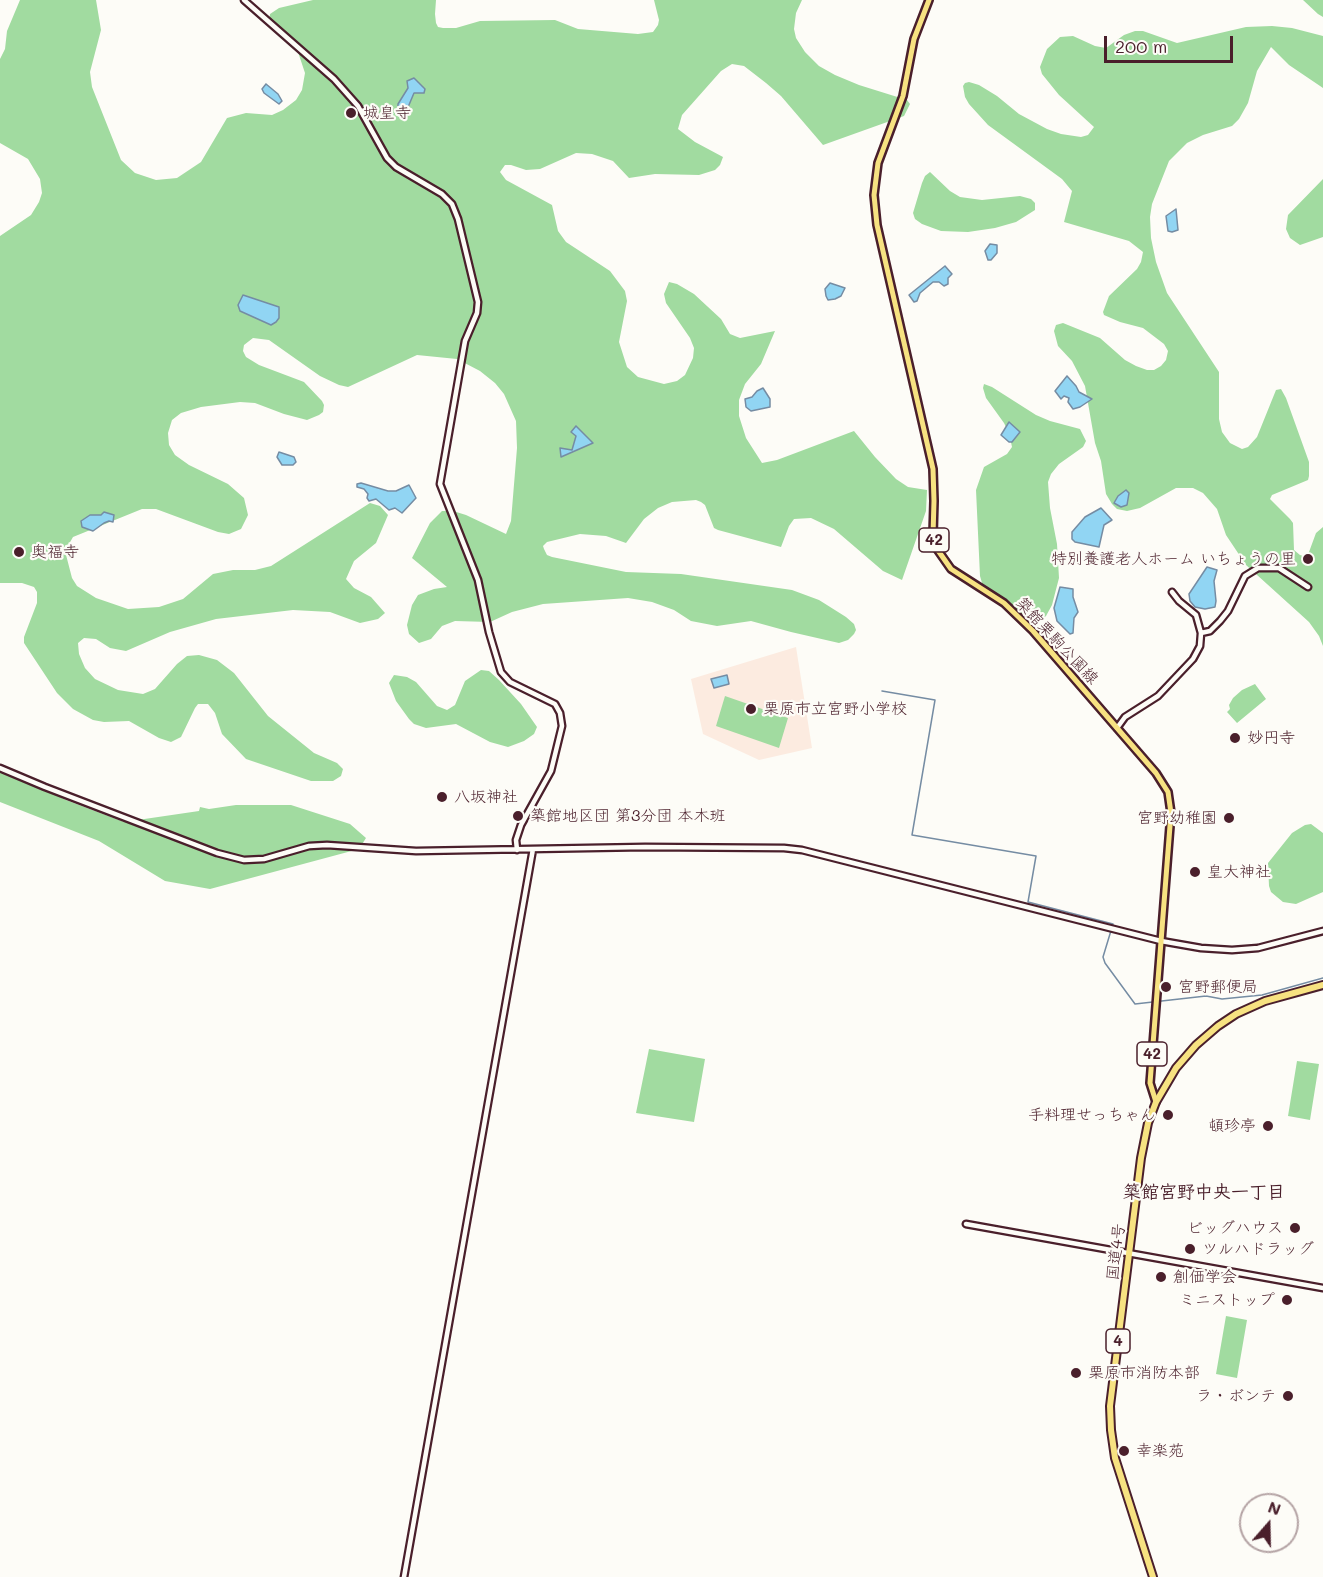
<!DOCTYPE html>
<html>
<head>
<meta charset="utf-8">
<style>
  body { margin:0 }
  #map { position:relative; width:1323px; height:1577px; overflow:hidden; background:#fdfcf7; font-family:Mali,sans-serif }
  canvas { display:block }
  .north { position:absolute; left:1239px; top:1493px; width:60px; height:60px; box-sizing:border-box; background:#fdfcf7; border:2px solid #b5a4a5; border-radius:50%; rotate:20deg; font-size:16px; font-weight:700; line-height:24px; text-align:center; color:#4a1f2b }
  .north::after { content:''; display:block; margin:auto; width:21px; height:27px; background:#4a1f2b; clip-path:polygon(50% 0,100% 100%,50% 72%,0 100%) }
  .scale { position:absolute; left:1104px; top:36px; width:129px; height:27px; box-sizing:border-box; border:3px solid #4a1f2b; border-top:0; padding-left:8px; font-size:18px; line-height:21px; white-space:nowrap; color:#4a1f2b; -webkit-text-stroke:4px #fdfcf7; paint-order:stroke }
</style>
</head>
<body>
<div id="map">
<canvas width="1323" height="1577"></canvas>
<div class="north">N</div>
<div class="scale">200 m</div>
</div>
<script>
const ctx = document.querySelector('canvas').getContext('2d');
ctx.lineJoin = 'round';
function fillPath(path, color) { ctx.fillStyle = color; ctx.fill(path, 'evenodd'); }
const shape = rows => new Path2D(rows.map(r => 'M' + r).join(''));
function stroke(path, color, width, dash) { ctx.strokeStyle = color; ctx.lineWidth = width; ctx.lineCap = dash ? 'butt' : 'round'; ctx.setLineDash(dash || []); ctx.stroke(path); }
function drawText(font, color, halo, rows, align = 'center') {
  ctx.font = font + ' Mali,"Klee One",sans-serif'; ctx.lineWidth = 4.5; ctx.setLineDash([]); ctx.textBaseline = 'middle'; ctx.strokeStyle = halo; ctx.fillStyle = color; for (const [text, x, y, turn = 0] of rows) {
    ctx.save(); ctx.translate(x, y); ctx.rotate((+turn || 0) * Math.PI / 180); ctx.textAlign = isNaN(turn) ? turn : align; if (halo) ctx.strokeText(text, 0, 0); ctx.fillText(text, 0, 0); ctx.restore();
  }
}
fillPath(shape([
  [796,647,812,748,759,760,703,734,691,679]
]), '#fcebe0');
fillPath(shape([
  [20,0,96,0,101,30,90,72,92,87,121,160,135,173,156,180,177,178,201,162,227,118,246,113,272,115,283,110,296,100,302,90,305,73,297,49,269,23,270,14,279,8,313,0,436,0,435,14,436,23,438,27,443,28,456,28,480,21,555,20,578,29,638,34,653,32,658,25,659,20,654,0,802,0,796,13,794,29,796,38,805,52,819,66,835,75,859,85,907,100,910,104,904,116,823,145,781,96,766,83,744,66,732,64,721,71,682,115,678,129,695,142,723,157,720,165,715,170,699,175,655,174,629,178,613,161,592,154,576,153,540,169,526,170,511,165,505,165,500,172,506,180,552,205,558,231,566,242,610,271,625,291,627,301,619,342,627,367,638,377,664,384,677,381,685,375,693,358,694,348,690,338,666,303,664,294,669,282,677,284,694,294,721,319,730,334,740,338,775,331,761,364,745,384,739,400,739,416,746,438,762,463,777,460,854,431,875,457,896,479,908,487,927,490,926,511,902,580,883,571,834,529,811,518,794,519,789,526,781,547,718,530,714,528,705,505,701,502,696,500,672,502,658,508,644,519,626,543,606,536,580,534,547,542,543,546,544,549,547,555,552,557,626,572,681,574,792,590,819,600,846,617,854,624,856,630,854,634,848,640,839,643,791,632,751,621,717,626,691,621,674,610,652,602,628,598,543,604,512,612,490,622,455,621,442,626,431,639,419,643,409,634,407,625,412,605,418,595,434,589,447,587,412,558,430,523,442,511,453,511,466,515,506,534,511,521,517,448,516,421,504,394,495,383,480,371,457,359,417,355,348,387,339,385,320,376,269,340,253,338,244,345,243,351,246,357,259,365,304,382,322,401,324,405,323,412,319,415,307,420,284,414,255,403,240,402,201,407,181,413,172,420,168,433,169,445,175,455,189,465,228,484,244,498,248,515,241,529,229,534,218,532,156,509,142,509,73,537,65,551,72,578,77,586,96,598,128,609,159,607,183,599,213,574,233,570,255,570,271,566,370,503,380,506,388,515,376,543,354,561,346,579,354,588,371,597,385,613,378,619,360,623,330,612,293,610,216,619,170,632,126,651,110,648,96,639,84,638,78,643,79,654,85,668,95,679,118,690,143,694,155,689,177,664,187,656,199,655,217,660,234,673,268,716,314,753,337,763,343,769,341,776,333,781,311,781,246,759,222,734,215,713,208,704,198,704,195,708,181,737,171,742,159,738,129,721,104,722,93,720,73,709,57,693,24,643,24,637,37,603,37,592,34,587,22,583,0,583,0,236,31,215,39,202,42,193,40,179,28,159,0,143,0,59,5,49,7,31],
  [1303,0,1323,0,1323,17,1318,14],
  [1272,26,1292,28,1323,36,1323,88,1289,65,1271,47,1257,71,1248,103,1239,119,1232,126,1203,135,1187,143,1169,161,1152,204,1150,217,1151,238,1156,262,1167,293,1219,372,1219,419,1222,432,1230,443,1242,449,1248,447,1257,437,1276,390,1281,389,1286,398,1309,462,1309,476,1308,480,1272,495,1270,499,1290,519,1293,523,1294,550,1300,555,1303,556,1309,552,1316,533,1323,527,1323,646,1319,636,1309,622,1246,565,1226,535,1217,509,1203,493,1193,488,1176,488,1140,508,1127,511,1117,509,1112,504,1106,494,1101,461,1095,443,1085,386,1072,361,1058,346,1054,331,1056,325,1063,323,1100,338,1125,360,1136,366,1147,370,1154,370,1161,366,1166,360,1168,351,1164,344,1143,328,1120,322,1104,315,1103,312,1109,296,1137,269,1141,262,1143,252,1129,241,1064,222,1072,191,1062,179,988,125,969,104,965,97,963,86,965,83,969,82,979,85,997,96,1019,114,1047,129,1061,134,1081,137,1088,135,1094,127,1059,95,1042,74,1040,67,1047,49,1060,37,1073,36,1095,46,1106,48,1124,35,1135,31,1143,31,1177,43,1246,27],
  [930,172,950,191,960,197,982,200,1020,196,1031,199,1035,203,1035,210,1016,222,995,228,968,232,941,231,922,224,915,219,913,213,922,183,925,176],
  [1323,179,1323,237,1300,245,1290,238,1286,229,1288,215],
  [984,384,992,387,1036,415,1050,421,1080,429,1086,441,1083,447,1059,464,1051,474,1048,482,1050,508,1057,544,1059,578,1052,605,1046,616,1040,621,1034,622,1012,616,985,593,980,576,976,490,984,467,1007,454,1012,447,1009,433,1004,423,986,398,983,388],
  [481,670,489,671,499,680,521,704,537,727,534,734,524,741,508,747,490,742,456,724,426,728,414,724,409,719,396,701,389,683,394,675,407,677,416,682,437,706,447,710,455,705,465,681],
  [1255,684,1266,699,1237,723,1227,712,1230,709,1229,705,1233,698,1242,690],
  [725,696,788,718,779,748,716,726],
  [0,767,66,800,124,822,199,811,200,807,209,809,236,805,291,805,350,824,366,838,359,849,210,889,165,881,99,841,0,802],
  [1311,824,1323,833,1323,892,1296,904,1283,902,1271,892,1269,886,1268,863,1292,833,1305,825],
  [649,1049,705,1059,694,1122,636,1113],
  [1297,1061,1319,1064,1310,1120,1288,1116],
  [1226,1316,1247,1320,1237,1378,1216,1374]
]), '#a1dba0');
const water = shape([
  [414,78,425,89,424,93,414,93,406,112,402,107,398,110,398,104,408,88,407,81,414,78],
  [266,84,278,94,282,101,279,104,264,93,262,89,266,84],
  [1176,209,1178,230,1172,232,1168,231,1166,216,1176,209],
  [990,244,997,245,997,253,991,260,988,260,985,251,990,244],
  [945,266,952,274,948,278,948,284,944,286,939,282,933,282,920,293,917,301,914,302,909,295,945,266],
  [830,283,845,288,841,296,835,299,828,300,826,296,825,289,830,283],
  [243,295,279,307,279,318,276,322,271,325,240,311,238,305,243,295],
  [1067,376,1076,386,1079,392,1092,399,1080,407,1073,409,1068,402,1069,398,1064,396,1061,399,1055,391,1067,376],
  [763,388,770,399,770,407,751,411,746,407,745,399,752,397,757,391,763,388],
  [1009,422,1020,432,1012,442,1009,442,1001,435,1009,422],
  [576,426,593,443,561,457,560,448,572,450,576,436,571,432,576,426],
  [279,452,294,457,296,462,293,465,282,465,277,457,279,452],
  [361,483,388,491,396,491,409,485,416,498,402,513,395,508,389,510,376,499,369,501,367,498,368,494,364,489,357,487,357,484,361,483],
  [1126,490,1129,493,1127,505,1121,507,1114,503,1118,496,1126,490],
  [1101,508,1112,520,1104,525,1099,547,1075,542,1072,539,1072,532,1085,517,1101,508],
  [104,512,114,515,113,522,109,521,104,523,93,531,82,527,81,521,90,515,101,515,104,512],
  [1207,567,1217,570,1214,581,1216,601,1215,607,1205,609,1195,607,1190,601,1189,594,1207,567],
  [1060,587,1073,589,1073,597,1078,612,1074,618,1073,633,1070,634,1057,621,1054,608,1060,587],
  [727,675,729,684,714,688,711,679,727,675]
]);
fillPath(water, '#91d5f3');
stroke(water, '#758ca3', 1.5);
stroke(shape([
  [882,691,935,700,912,835,1036,856,1028,902,1113,924,1103,957,1105,963,1135,1004,1206,996,1222,999,1262,995,1323,978]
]), '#758ca3', 1.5);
const secondary = shape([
  [244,0,334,79,358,106,387,158,396,167,442,194,452,204,458,219,478,302,477,313,465,341,440,484,478,580,489,632,501,672,510,682,555,704,560,713,562,726,551,771,521,825,516,840,517,850],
  [1201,633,1210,631,1220,621,1228,611,1245,576,1258,568,1279,568,1308,587],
  [1117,728,1125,717,1158,696,1193,659,1200,646,1201,633,1196,615,1179,601,1172,592],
  [0,768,45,787,217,853,244,860,264,859,309,846,327,845,416,851,645,847,784,848,802,850,1161,941,1201,948,1232,950,1258,948,1323,931],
  [966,1224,1323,1288],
  [404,1577,533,849]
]);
const primary = shape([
  [929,0,914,39,903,96,878,163,874,195,877,225,933,469,934,501,933,535,937,549,951,569,1004,603,1033,631,1156,773,1168,792,1171,813,1150,1083,1156,1102]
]);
const highway = shape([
  [1153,1577,1115,1458,1111,1430,1110,1406,1141,1158,1148,1123,1156,1102,1176,1068,1196,1045,1218,1026,1236,1014,1265,1001,1323,985]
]);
stroke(secondary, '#4a1f2b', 9);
stroke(primary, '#4a1f2b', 10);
stroke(highway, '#4a1f2b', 10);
stroke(secondary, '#fdfcf7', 4.5);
stroke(primary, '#f7e281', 5);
stroke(highway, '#f7e281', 6);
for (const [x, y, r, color] of [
  [351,113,6,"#4a1f2b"],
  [19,552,6,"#4a1f2b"],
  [1308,559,6,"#4a1f2b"],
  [751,709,6,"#4a1f2b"],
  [1235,738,6,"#4a1f2b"],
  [442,797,6,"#4a1f2b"],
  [518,816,6,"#4a1f2b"],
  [1229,818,6,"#4a1f2b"],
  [1195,872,6,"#4a1f2b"],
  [1166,987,6,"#4a1f2b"],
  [1168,1115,6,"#4a1f2b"],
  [1268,1126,6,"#4a1f2b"],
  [1295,1228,6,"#4a1f2b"],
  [1190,1249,6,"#4a1f2b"],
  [1161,1277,6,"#4a1f2b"],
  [1287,1300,6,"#4a1f2b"],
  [1076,1373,6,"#4a1f2b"],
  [1288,1396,6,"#4a1f2b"],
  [1124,1451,6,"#4a1f2b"]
]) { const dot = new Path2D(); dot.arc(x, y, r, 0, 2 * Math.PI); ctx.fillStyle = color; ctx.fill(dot); stroke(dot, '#fdfcf7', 2); }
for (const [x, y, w] of [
  [934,540,30],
  [1152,1054,30],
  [1118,1341,24]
]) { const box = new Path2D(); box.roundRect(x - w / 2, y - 12, w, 24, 4.5); ctx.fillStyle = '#fdfcf7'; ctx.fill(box); stroke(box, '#4a1f2b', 1.5); }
drawText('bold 15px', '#4a1f2b', null, [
  ["42",934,540],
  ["42",1152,1054],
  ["4",1118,1341]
]);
drawText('16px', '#4a1f2b', '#fdfcf7', [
  ["城皇寺",363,113],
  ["奥福寺",31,552],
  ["特別養護老人ホーム いちょうの里",1296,559,"right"],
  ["栗原市立宮野小学校",763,709],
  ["妙円寺",1247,738],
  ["八坂神社",454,797],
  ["築館地区団 第3分団 本木班",530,816],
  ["宮野幼稚園",1217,818,"right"],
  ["皇大神社",1207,872],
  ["宮野郵便局",1178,987],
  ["手料理せっちゃん",1156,1115,"right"],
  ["頓珍亭",1256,1126,"right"],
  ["ビッグハウス",1283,1228,"right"],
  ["ツルハドラッグ",1202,1249],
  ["創価学会",1173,1277],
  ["ミニストップ",1275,1300,"right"],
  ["栗原市消防本部",1088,1373],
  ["ラ・ボンテ",1276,1396,"right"],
  ["幸楽苑",1136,1451]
], 'left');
drawText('16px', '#4a1f2b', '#fdfcf7', [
  ["築館栗駒公園線",1057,641,47],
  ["国道4号",1116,1252,-83]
]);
drawText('bold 18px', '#4a1f2b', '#fdfcf7', [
  ["築館宮野中央一丁目",1204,1192]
]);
</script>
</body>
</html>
